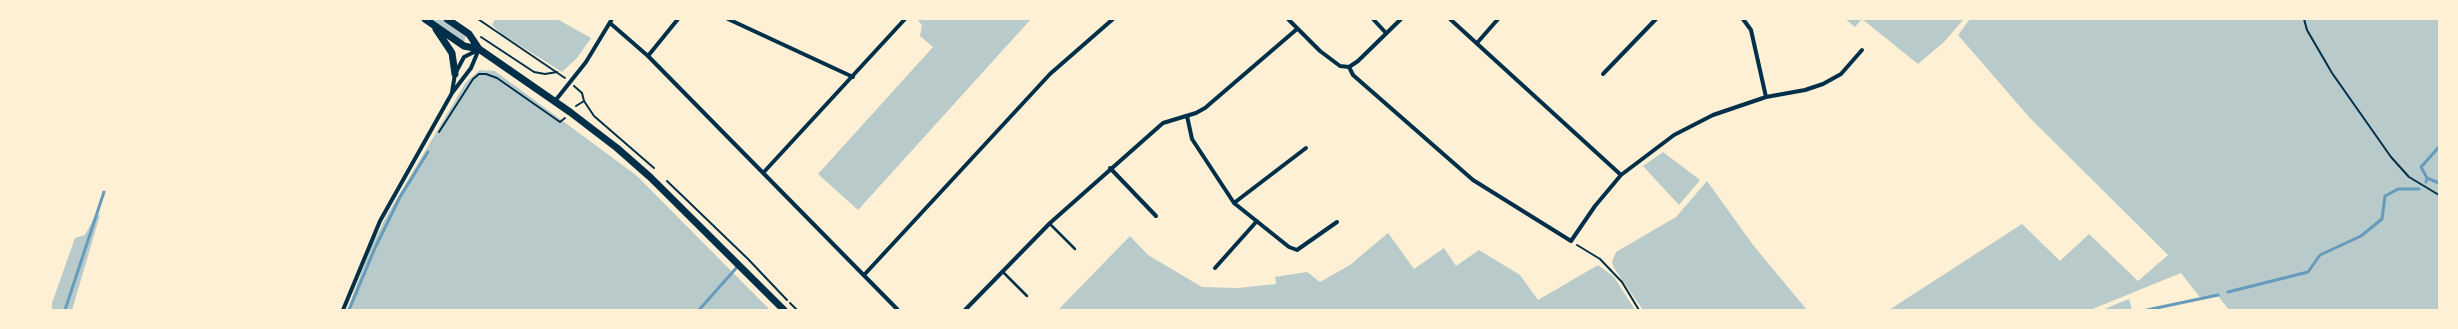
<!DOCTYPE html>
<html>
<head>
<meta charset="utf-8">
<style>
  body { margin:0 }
  #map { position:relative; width:2458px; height:329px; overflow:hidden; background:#fdf0d5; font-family:"PT Sans",sans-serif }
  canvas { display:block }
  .frame { position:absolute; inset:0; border:20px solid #fdf0d5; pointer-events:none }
</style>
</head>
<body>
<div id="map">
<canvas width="2458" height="329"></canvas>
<div class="frame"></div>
</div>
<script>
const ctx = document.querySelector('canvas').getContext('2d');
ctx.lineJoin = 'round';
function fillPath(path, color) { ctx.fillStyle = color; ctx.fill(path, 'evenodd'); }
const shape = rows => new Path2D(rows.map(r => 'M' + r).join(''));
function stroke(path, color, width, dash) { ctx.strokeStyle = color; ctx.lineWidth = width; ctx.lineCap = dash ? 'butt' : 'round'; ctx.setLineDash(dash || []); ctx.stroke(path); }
fillPath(shape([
  [431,19,442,19,466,36,464,42],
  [495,19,557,19,591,38,577,58,562,72,502,34,492,25],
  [917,19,1031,19,858,210,818,174,933,47,920,36,922,25],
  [1845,19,1964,19,1944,42,1918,64,1862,19,1855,27],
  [1970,19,2439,19,2439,310,2229,310,2218,296,2202,300,2181,273,2090,310,1889,310,2022,224,2060,261,2089,234,2138,281,2168,255,2029,117,1958,35],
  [480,70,495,71,636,175,770,310,347,310,371,247,386,217,466,82],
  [1663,152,1700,180,1679,205,1643,166],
  [1707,181,1753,245,1807,310,1643,310,1614,268,1612,262,1616,252,1676,217],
  [100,215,72,310,52,310,52,303,75,238,85,235,95,216],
  [1388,233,1414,269,1444,248,1456,266,1479,250,1520,275,1538,300,1598,265,1614,277,1635,310,1058,310,1130,236,1148,255,1202,287,1238,288,1276,284,1275,277,1307,272,1320,282,1350,265],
  [2129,299,2132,310,2102,310]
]), '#b9caca');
stroke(shape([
  [2427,178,2421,167,2439,147],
  [2426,182,2427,178,2439,183],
  [2228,292,2308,272,2320,255,2361,236,2382,219,2385,196,2398,189,2419,189],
  [65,310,104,192],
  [349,310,375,248,400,197,428,152],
  [699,310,738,266],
  [2147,310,2218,295]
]), '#669bbc', 3);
stroke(shape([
  [478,19,565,78],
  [2304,19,2307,30,2332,73,2391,157,2409,177,2439,195],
  [481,37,534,72,545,74,557,72],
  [574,86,582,93,584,101,594,116,654,168],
  [576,106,584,101],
  [439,132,473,79,479,74,486,74,497,78,560,122,565,118],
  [667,181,748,259,787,300],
  [1577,245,1600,259,1622,282,1639,310],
  [790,303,797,310]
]), '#003049', 2);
stroke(shape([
  [1050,224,1075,249],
  [1003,272,1027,296]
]), '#003049', 2.5);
stroke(shape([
  [728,19,853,77],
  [1288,19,1320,51,1340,66,1349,67,1353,75,1473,180,1571,241,1595,206,1621,175,1674,135,1713,115,1766,97,1805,90,1823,84,1841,74,1862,50],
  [1373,19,1386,33],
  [1450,19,1621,175],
  [1743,19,1751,30,1766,97],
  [610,23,648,56,898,310],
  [1477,43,1498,19],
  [648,56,678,19],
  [1349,67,1358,61,1401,19],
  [1603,74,1656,19],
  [452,92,455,74,464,57,478,50],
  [555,101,586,62,612,19],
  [1187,116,1192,139,1234,203,1289,247,1297,250,1337,222],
  [1110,168,1156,216],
  [763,173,905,19],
  [1234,203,1306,148],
  [1215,268,1257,221],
  [864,275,1050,74,1113,19],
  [343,310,380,221,452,93,471,68,479,49],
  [965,310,1050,223,1163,123,1196,113,1205,108,1297,29]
]), '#003049', 4);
stroke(shape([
  [425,19,464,46,479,49,570,112,617,148,650,177,784,310],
  [447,19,469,34,479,49],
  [436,29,452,53,455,74]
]), '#003049', 7);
</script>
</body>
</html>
